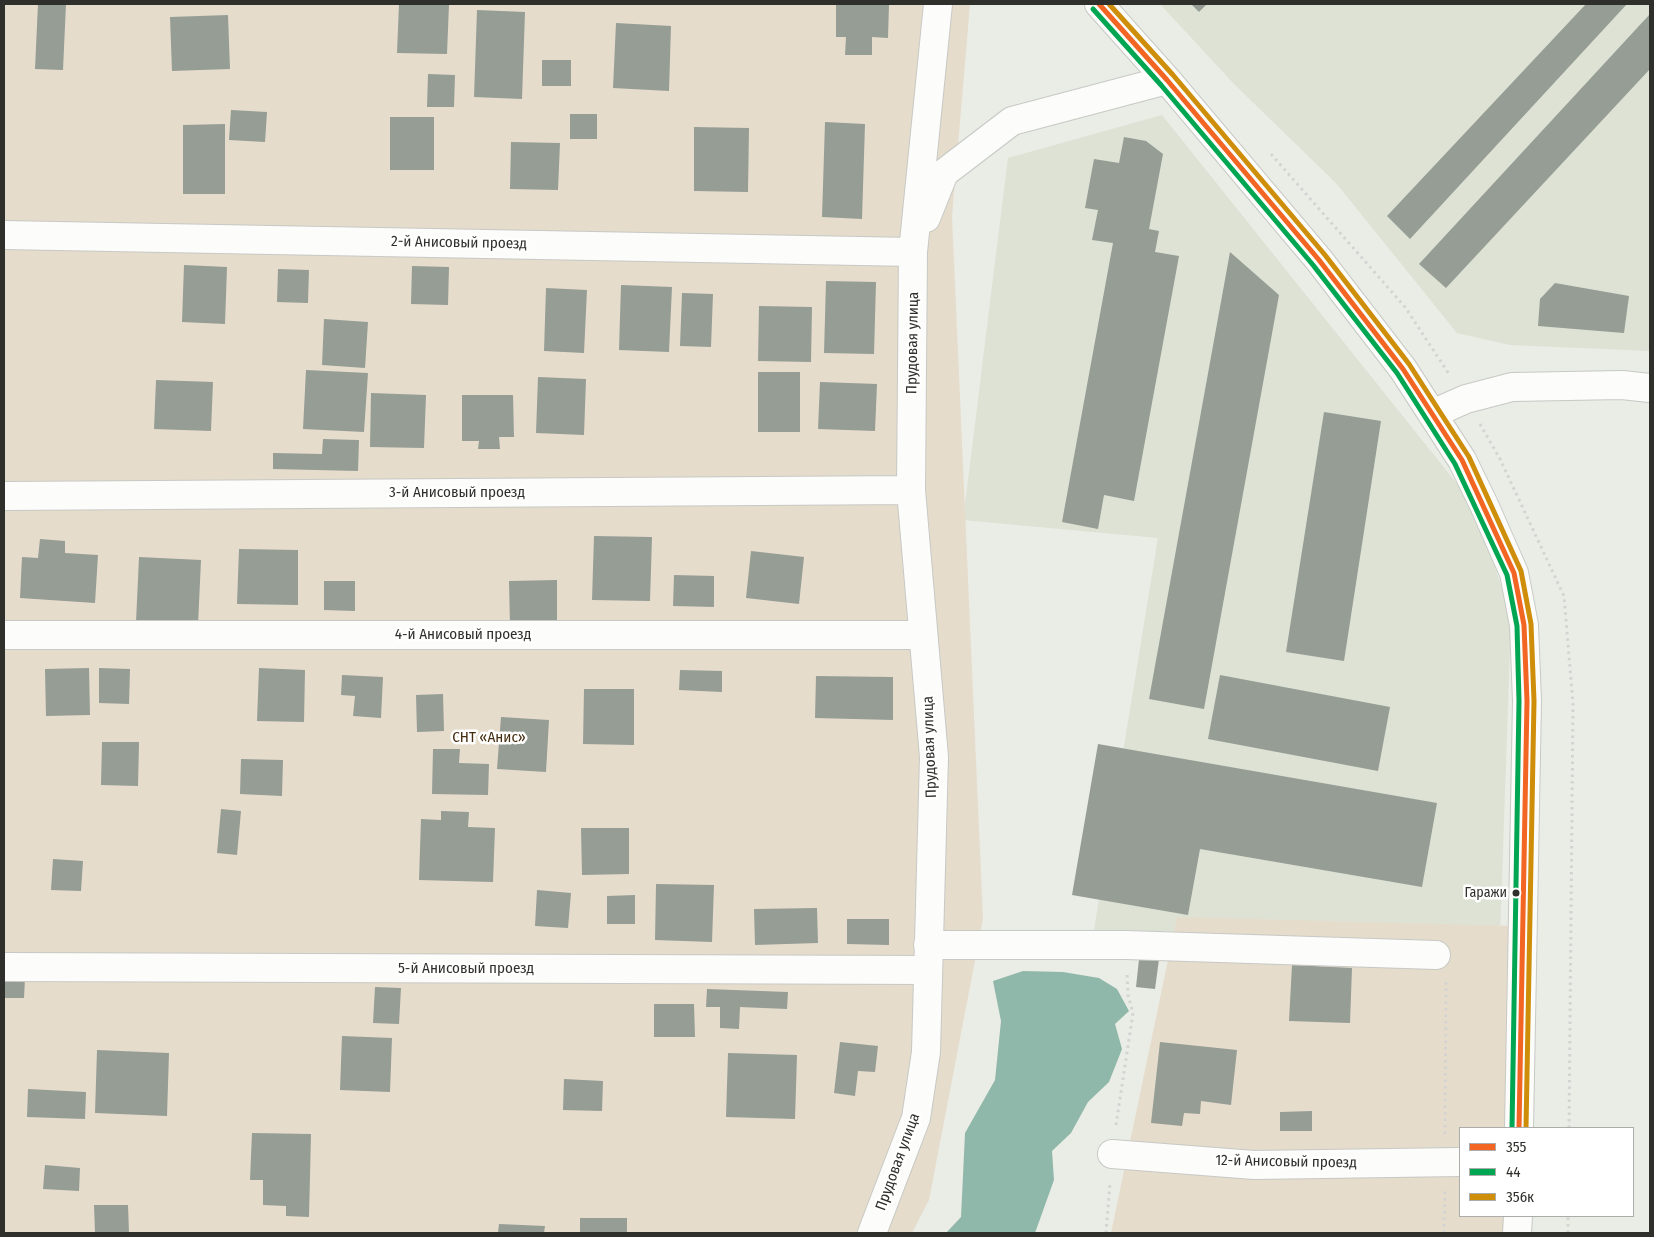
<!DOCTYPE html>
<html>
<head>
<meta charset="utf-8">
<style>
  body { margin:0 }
  #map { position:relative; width:1654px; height:1237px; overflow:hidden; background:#eaece6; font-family:"Fira Sans Condensed",sans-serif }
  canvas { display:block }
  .frame { position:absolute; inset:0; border:5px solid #2f302c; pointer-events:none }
  .legend { position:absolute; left:1459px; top:1127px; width:175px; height:90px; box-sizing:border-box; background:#fff; border:1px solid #acacab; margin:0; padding:6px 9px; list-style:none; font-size:15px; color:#2f302c }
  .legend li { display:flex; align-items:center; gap:10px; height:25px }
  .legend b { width:25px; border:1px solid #acacab }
</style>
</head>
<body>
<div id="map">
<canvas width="1654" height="1237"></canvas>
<div class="frame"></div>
<ul class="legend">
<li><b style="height:6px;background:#f26522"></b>355</li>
<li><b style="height:6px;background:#00a651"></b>44</li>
<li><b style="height:6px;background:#cf8e09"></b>356к</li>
</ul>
</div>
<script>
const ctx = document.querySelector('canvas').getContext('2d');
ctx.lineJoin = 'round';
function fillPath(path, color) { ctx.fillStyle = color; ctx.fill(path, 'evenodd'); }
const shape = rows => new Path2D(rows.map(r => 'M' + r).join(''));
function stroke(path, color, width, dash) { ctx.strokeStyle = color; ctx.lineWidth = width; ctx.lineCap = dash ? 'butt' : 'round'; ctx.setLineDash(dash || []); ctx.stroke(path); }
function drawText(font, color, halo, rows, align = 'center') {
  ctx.font = font + ' "Fira Sans Condensed",sans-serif'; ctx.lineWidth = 5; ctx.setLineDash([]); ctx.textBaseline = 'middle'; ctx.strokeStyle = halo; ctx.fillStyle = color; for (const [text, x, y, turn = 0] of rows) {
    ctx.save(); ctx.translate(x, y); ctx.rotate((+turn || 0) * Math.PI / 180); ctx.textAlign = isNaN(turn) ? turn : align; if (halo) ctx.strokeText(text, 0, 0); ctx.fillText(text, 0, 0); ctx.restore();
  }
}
fillPath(shape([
  [1160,4,1650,4,1650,351,1510,345,1457,333,1336,183,1234,84],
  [1162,115,1474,505,1511,615,1500,938,1094,930,1158,538,963,520,1008,158]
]), '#dde2d4');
fillPath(shape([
  [4,4,970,4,952,216,983,919,929,1200,912,1233,4,1233],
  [1177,917,1516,926,1511,1128,1460,1128,1460,1216,1508,1216,1508,1233,1111,1233]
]), '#e6dccc');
fillPath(shape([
  [1023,971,1063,972,1099,978,1117,989,1129,1011,1115,1024,1122,1049,1109,1082,1088,1102,1071,1133,1052,1151,1054,1180,1035,1233,946,1233,961,1217,965,1133,995,1080,1001,1021,993,981]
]), '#90b8aa');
fillPath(shape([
  [38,4,66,4,63,70,35,69],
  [399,4,449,4,447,54,397,53],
  [836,4,889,4,888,38,872,37,872,55,845,55,846,37,836,37],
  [1191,4,1207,4,1199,12],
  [1586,4,1627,4,1410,239,1387,216],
  [477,10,525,12,522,99,474,97],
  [1650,14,1650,69,1446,288,1419,264],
  [228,15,230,69,172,71,170,17],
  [616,23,671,26,669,91,613,88],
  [542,60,571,60,571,86,542,86],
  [428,74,455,75,454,107,427,107],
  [231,110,267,112,265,142,229,140],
  [570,114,597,114,597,139,570,139],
  [390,117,434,117,434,170,390,170],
  [825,122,865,124,862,219,822,217],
  [225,124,225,194,183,194,183,125],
  [694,127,749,128,748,192,694,191],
  [1124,137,1146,141,1163,154,1149,229,1159,231,1155,252,1179,256,1134,501,1104,495,1098,529,1062,522,1113,243,1092,240,1098,210,1085,208,1094,159,1119,163],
  [511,142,560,143,558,190,510,189],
  [1230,252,1279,295,1204,709,1149,699],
  [184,265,227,267,225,324,182,322],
  [412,266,449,267,448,305,411,304],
  [278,269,309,270,308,303,277,302],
  [826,281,876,282,874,354,824,353],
  [1555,283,1629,296,1624,333,1538,326,1540,299],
  [621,285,672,287,669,352,619,350],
  [546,288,587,290,584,353,544,351],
  [682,293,713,294,711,347,680,346],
  [759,306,812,307,811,362,758,361],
  [324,319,368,322,365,368,322,365],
  [306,370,368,373,364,432,303,429],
  [758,372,800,372,800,432,758,432],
  [538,377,586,379,584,435,536,433],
  [156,380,213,382,211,431,154,429],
  [820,382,877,384,875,431,818,429],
  [371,393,426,395,424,448,370,447],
  [462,395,513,395,514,437,499,437,500,449,478,449,479,441,462,441],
  [1324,412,1381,421,1344,661,1286,652],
  [323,439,359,440,358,471,273,469,273,453,322,454],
  [594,536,652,537,650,601,592,600],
  [40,539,65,541,65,553,98,555,95,603,20,598,22,557,38,558],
  [239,549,298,550,298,605,237,604],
  [751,551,804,557,799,604,746,598],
  [139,557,201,560,198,625,136,622],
  [674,575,714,576,714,607,673,606],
  [557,580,557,625,510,626,509,581],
  [324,581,355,581,355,611,324,610],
  [89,668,90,715,46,716,45,669],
  [99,668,130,669,129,704,99,703],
  [259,668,305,670,304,722,257,721],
  [680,670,722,671,722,692,679,690],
  [342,675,383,677,381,718,353,716,355,696,341,695],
  [1220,675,1390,707,1378,771,1208,739],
  [816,676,893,677,893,720,815,718],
  [584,689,634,689,634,745,583,744],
  [443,694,444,731,417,732,416,695],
  [501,717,549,720,546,772,497,769],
  [102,742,139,742,138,786,101,785],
  [1098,744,1437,803,1422,887,1200,849,1188,915,1072,895],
  [433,749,460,749,459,763,489,764,488,795,432,794],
  [241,759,283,760,282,796,240,794],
  [221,809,241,811,237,855,217,853],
  [441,811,469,812,468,827,495,828,493,882,419,880,421,819,441,820],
  [581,828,629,828,629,874,582,875],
  [53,859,83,861,81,891,51,890],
  [656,884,714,885,712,942,655,940],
  [537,890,571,893,568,928,535,926],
  [635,895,635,924,607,924,607,896],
  [817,908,818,943,755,945,754,909],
  [847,919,889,919,889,945,847,944],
  [1140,950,1160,952,1155,989,1136,987],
  [1292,965,1352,968,1350,1023,1289,1021],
  [4,978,25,978,24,998,4,998],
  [375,987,401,988,399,1024,373,1023],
  [707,989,788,992,787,1009,740,1007,739,1029,720,1028,720,1007,706,1007],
  [654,1004,694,1004,695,1037,654,1037],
  [342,1036,392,1038,390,1092,340,1090],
  [840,1042,878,1046,875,1072,858,1071,855,1096,834,1093],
  [1160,1042,1237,1050,1231,1105,1201,1101,1200,1114,1184,1113,1182,1126,1151,1123],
  [97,1050,169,1053,167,1116,95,1113],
  [728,1053,797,1055,795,1119,726,1117],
  [564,1079,603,1081,602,1111,563,1110],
  [28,1089,86,1092,85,1119,27,1117],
  [1312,1111,1312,1131,1280,1131,1280,1112],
  [252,1133,311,1134,309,1217,286,1216,286,1206,263,1205,263,1180,250,1180],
  [45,1165,80,1168,79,1191,43,1189],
  [94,1205,128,1205,129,1233,95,1233],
  [580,1218,627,1218,627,1233,580,1233],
  [499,1224,545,1226,544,1233,498,1233]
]), '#959d95');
const minor = shape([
  [1099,4,1167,80,1319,260,1403,369,1462,460,1484,505,1514,573,1524,625,1527,701,1519,1128],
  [926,218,944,173,1012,121,1167,80],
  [4,235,913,252],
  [1432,414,1466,399,1512,387,1622,385,1650,388],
  [4,496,911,490],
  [4,635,923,635],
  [928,945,1126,945,1436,955],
  [4,967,928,970],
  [1112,1154,1254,1165,1460,1162],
  [872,1233,916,1118,926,1052,934,757,911,490,913,252,938,4],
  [1517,1233,1518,1216]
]);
stroke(minor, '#c7c9c4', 30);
stroke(shape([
  [1271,154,1405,307,1449,374],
  [1480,424,1500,459,1564,596,1573,704,1569,1128],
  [1116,1125,1133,1013,1128,995,1127,973],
  [1445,1134,1446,981],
  [1106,1233,1110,1183],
  [1444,1233,1445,1191],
  [1568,1233,1568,1216]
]), '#d3d4d2', 3, [2.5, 4]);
stroke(minor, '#fcfcfb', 28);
stroke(shape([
  [1099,4,1167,80,1319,260,1403,369,1462,460,1514,573,1524,625,1527,701,1519,1128]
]), '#f26522', 5);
stroke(shape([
  [1093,9,1161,85,1313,265,1397,373,1455,464,1507,575,1517,626,1519,701,1512,1128]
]), '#00a651', 5);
stroke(shape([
  [1109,4,1173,75,1325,255,1409,364,1469,457,1521,571,1531,624,1534,701,1526,1128]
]), '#cf8e09', 5);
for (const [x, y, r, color] of [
  [1516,893,4.5,"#2f302c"]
]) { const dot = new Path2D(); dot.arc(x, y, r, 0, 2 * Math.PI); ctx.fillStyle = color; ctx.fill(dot); stroke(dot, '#fff', 2); }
drawText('14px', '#2f302c', '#fff', [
  ["Гаражи",1507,893]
], 'right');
drawText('15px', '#2f302c', '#fff', [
  ["2-й Анисовый проезд",459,243,1],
  ["Прудовая улица",913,343,-89],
  ["3-й Анисовый проезд",457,493],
  ["4-й Анисовый проезд",463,635],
  ["Прудовая улица",930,747,-92],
  ["5-й Анисовый проезд",466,969],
  ["Прудовая улица",898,1162,-70],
  ["12-й Анисовый проезд",1286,1162,1]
]);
drawText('15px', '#452d0f', '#fff', [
  ["СНТ «Анис»",489,738]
]);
</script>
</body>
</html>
